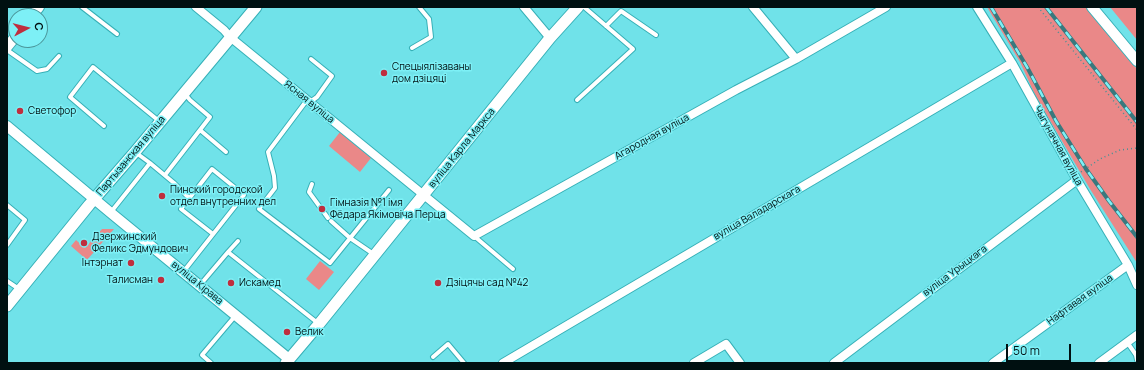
<!DOCTYPE html>
<html>
<head>
<meta charset="utf-8">
<style>
  body { margin:0 }
  #map { position:relative; width:1144px; height:370px; overflow:hidden; background:#70e2e9; font-family:Manrope,sans-serif }
  canvas { display:block }
  .frame { position:absolute; inset:0; border:8px solid #001011; pointer-events:none }
  .north { position:absolute; left:8px; top:8px; width:40px; height:40px; box-sizing:border-box; background:#7df0f6; border:1px solid #4b969a; border-radius:50%; rotate:83deg; font-size:11px; font-weight:700; line-height:16px; text-align:center; color:#001011 }
  .north::after { content:''; display:block; margin:auto; width:14px; height:18px; background:#bf2e3e; clip-path:polygon(50% 0,100% 100%,50% 72%,0 100%) }
  .scale { position:absolute; left:1006px; top:344px; width:65px; height:18px; box-sizing:border-box; border:2px solid #001011; border-top:0; padding-left:5px; font-size:12px; line-height:14px; white-space:nowrap; color:#001011; -webkit-text-stroke:3px #7df0f6; paint-order:stroke }
</style>
</head>
<body>
<div id="map">
<canvas width="1144" height="370"></canvas>
<div class="frame"></div>
<div class="north">С</div>
<div class="scale">50 m</div>
</div>
<script>
const ctx = document.querySelector('canvas').getContext('2d');
ctx.lineJoin = 'round';
function fillPath(path, color) { ctx.fillStyle = color; ctx.fill(path, 'evenodd'); }
const shape = rows => new Path2D(rows.map(r => 'M' + r).join(''));
function stroke(path, color, width, dash) { ctx.strokeStyle = color; ctx.lineWidth = width; ctx.lineCap = dash ? 'butt' : 'round'; ctx.setLineDash(dash || []); ctx.stroke(path); }
function drawText(font, color, halo, rows, align = 'center') {
  ctx.font = font + ' Manrope,sans-serif'; ctx.lineWidth = 3; ctx.setLineDash([]); ctx.textBaseline = 'middle'; ctx.strokeStyle = halo; ctx.fillStyle = color; for (const [text, x, y, turn = 0] of rows) {
    ctx.save(); ctx.translate(x, y); ctx.rotate((+turn || 0) * Math.PI / 180); ctx.textAlign = isNaN(turn) ? turn : align; if (halo) ctx.strokeText(text, 0, 0); ctx.fillText(text, 0, 0); ctx.restore();
  }
}
fillPath(shape([
  [987,7,1086,7,1137,69,1137,263,1090,189,1035,95,1020,62],
  [1110,7,1137,7,1137,40],
  [340,132,371,158,360,172,329,146],
  [102,229,114,229,87,260,71,246,76,240,85,248],
  [320,261,334,272,319,290,306,279]
]), '#ea8888');
const service = shape([
  [82,7,117,34],
  [606,26,621,11,656,35],
  [412,48,431,37,429,19,419,7],
  [7,50,37,71,47,69,59,56],
  [307,100,268,152,274,176,275,188,259,209,330,263,389,190],
  [577,100,633,49,584,7],
  [310,102,317,97,332,76,311,59],
  [104,126,70,97,93,67,159,121],
  [200,130,226,152],
  [150,163,174,183,189,198],
  [165,175,210,117,190,100,185,94],
  [312,184,309,192,328,218],
  [7,205,25,220,7,245],
  [111,212,150,163,135,152],
  [331,221,350,238,375,255],
  [474,236,513,269],
  [238,241,228,252,319,324],
  [184,271,244,195,212,169,181,209,213,234],
  [7,281,19,289],
  [200,285,228,252],
  [1127,342,1136,355,1137,360],
  [433,357,448,344,464,363],
  [211,363,202,355,236,315]
]);
const minor = shape([
  [196,7,224,30,230,37,474,236,736,90,796,59,886,7],
  [524,7,550,38],
  [753,7,796,59],
  [977,7,1012,63,1077,180,1128,265,1137,285],
  [503,363,1012,63],
  [694,363,726,344,740,363],
  [834,363,1077,180],
  [993,363,1128,265],
  [1099,363,1137,335]
]);
const tertiary = shape([
  [1092,7,1137,61],
  [32,16,39,7],
  [7,47,16,36],
  [7,126,111,213,289,359]
]);
const secondary = shape([
  [7,306,89,205,135,152,256,7],
  [286,363,319,324,550,38,578,7]
]);
stroke(service, '#36b0b7', 6);
stroke(minor, '#36b0b7', 10);
stroke(tertiary, '#36b0b7', 12);
stroke(secondary, '#36b0b7', 13);
stroke(shape([
  [1038,7,1137,130],
  [1081,172,1100,159,1111,154,1120,150,1137,148]
]), '#459196', 1.5, [1, 3]);
stroke(service, '#fff', 4);
stroke(minor, '#fff', 8);
stroke(tertiary, '#fff', 10);
stroke(secondary, '#fff', 11);
const rail = shape([
  [991,7,1027,67,1056,121,1086,169,1109,201,1137,237],
  [1046,7,1137,122]
]);
stroke(rail, '#38797e', 4);
stroke(rail, '#7df0f6', 2.5, [8]);
for (const [x, y, r, color] of [
  [384,73,4,"#bf2e3e"],
  [20,111,4,"#bf2e3e"],
  [162,196,4,"#bf2e3e"],
  [322,209,4,"#bf2e3e"],
  [84,243,4,"#bf2e3e"],
  [131,263,4,"#bf2e3e"],
  [161,280,4,"#bf2e3e"],
  [231,283,4,"#bf2e3e"],
  [438,283,4,"#bf2e3e"],
  [287,332,4,"#bf2e3e"]
]) { const dot = new Path2D(); dot.arc(x, y, r, 0, 2 * Math.PI); ctx.fillStyle = color; ctx.fill(dot); stroke(dot, '#7df0f6', 1.5); }
drawText('10px', '#001011', '#7df0f6', [
  ["Спецыялізаваны",392,67],
  ["дом дзіцяці",392,79],
  ["Светофор",28,111],
  ["Пинский городской",170,190],
  ["отдел внутренних дел",170,202],
  ["Гімназія №1 імя",330,203],
  ["Фёдара Якімовіча Перца",330,215],
  ["Дзержинский",92,237],
  ["Феликс Эдмундович",92,249],
  ["Інтэрнат",123,263,"right"],
  ["Талисман",153,280,"right"],
  ["Искамед",239,283],
  ["Дзіцячы сад №42",446,283],
  ["Велик",295,332]
], 'left');
drawText('10px', '#001011', '#7df0f6', [
  ["Ясная вуліца",309,102,39],
  ["Агародная вуліца",652,137,-29],
  ["Чыгуначная вуліца",1058,146,61],
  ["вуліца Карла Маркса",462,148,-51],
  ["Партызанская вуліца",131,156,-50],
  ["вуліца Валадарскага",757,213,-30],
  ["вуліца Урыцкага",955,271,-37],
  ["вуліца Кірава",197,283,39],
  ["Нафтавая вуліца",1080,300,-36]
]);
</script>
</body>
</html>
